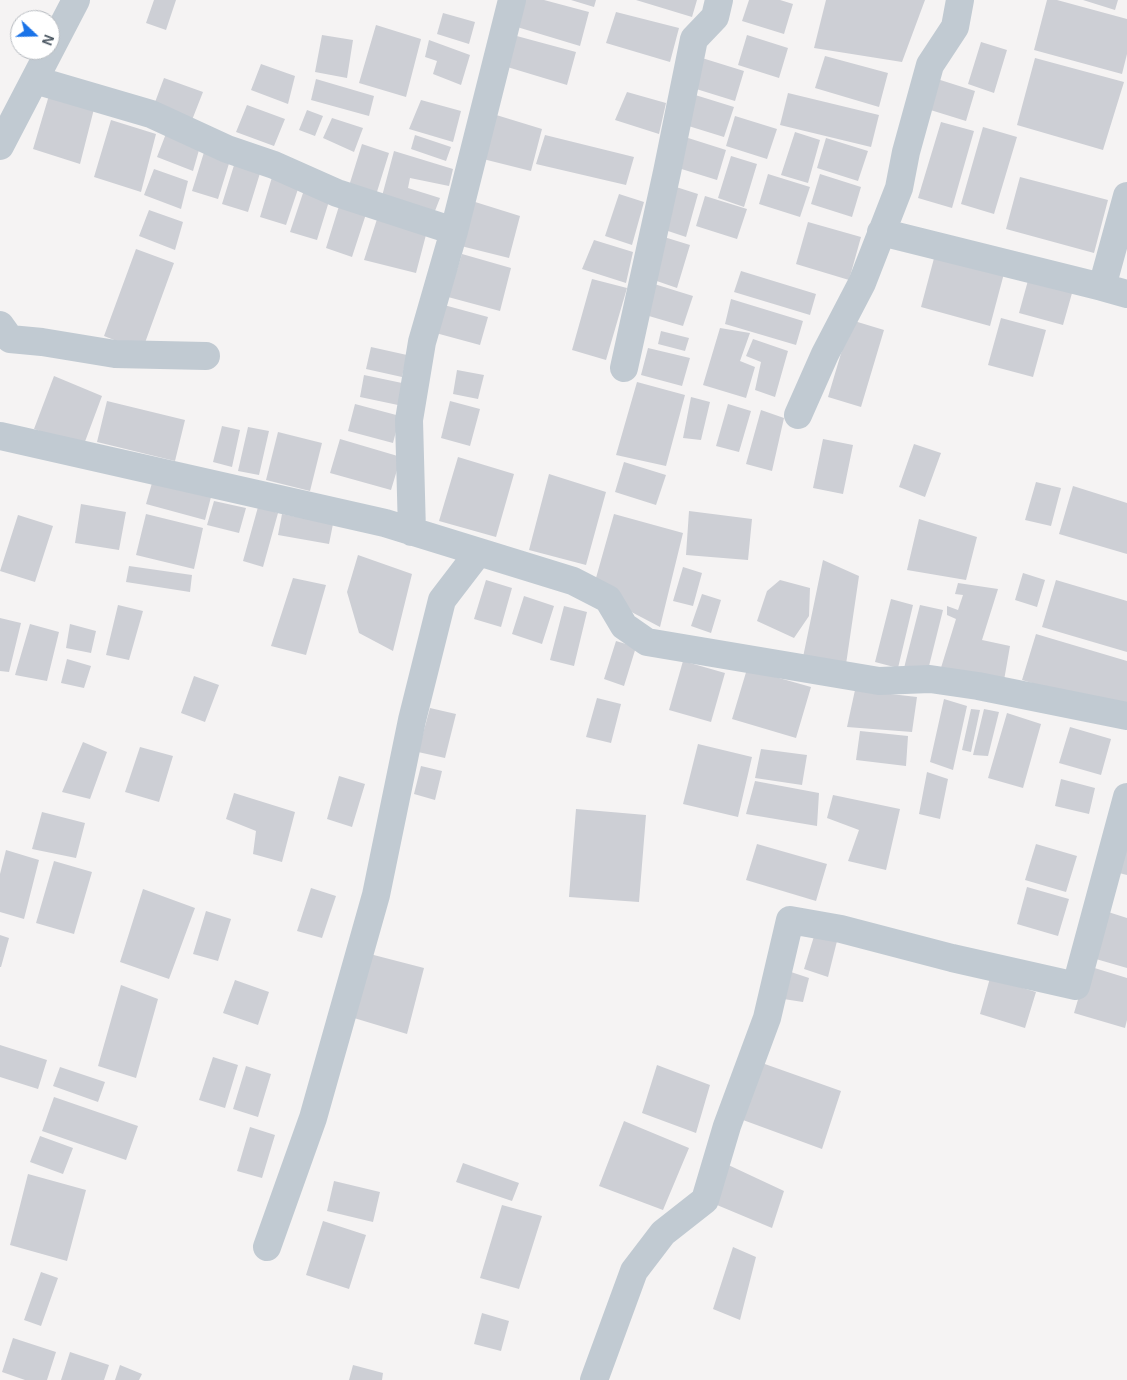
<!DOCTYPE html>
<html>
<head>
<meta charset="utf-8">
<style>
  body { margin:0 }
  #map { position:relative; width:1127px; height:1380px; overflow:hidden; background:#f5f3f3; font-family:Arial,sans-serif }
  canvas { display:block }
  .north { position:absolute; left:10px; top:10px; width:50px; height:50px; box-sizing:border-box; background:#fff; border:1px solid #b7bbc0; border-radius:50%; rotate:111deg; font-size:14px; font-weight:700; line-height:20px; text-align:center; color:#4a5661 }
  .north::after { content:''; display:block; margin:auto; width:18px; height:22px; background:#1a73e8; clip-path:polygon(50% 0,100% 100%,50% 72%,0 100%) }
</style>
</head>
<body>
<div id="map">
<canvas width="1127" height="1380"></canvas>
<div class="north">N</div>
</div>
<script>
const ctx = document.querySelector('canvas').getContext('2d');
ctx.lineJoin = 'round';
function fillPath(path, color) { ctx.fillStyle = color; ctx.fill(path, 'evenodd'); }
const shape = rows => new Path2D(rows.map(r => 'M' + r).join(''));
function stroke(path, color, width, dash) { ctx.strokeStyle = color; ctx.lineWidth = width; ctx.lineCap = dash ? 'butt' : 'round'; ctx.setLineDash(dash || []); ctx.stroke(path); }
fillPath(shape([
  [154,0,176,0,166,30,146,23],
  [524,0,544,0,589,12,580,46,517,27],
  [571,0,596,0,594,7],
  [636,0,697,0,692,17],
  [749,0,780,0,793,4,784,34,742,21],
  [826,0,925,0,902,62,814,48],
  [1047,0,1057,0,1127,19,1127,54,1122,74,1034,50],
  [1083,0,1118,0,1115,10],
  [616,12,679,28,670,62,606,43],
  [443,13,475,22,469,44,437,34],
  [376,25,421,39,406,97,359,83],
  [322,35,353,40,347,78,315,72],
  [513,35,576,52,567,85,504,66],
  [747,35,788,48,779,78,738,65],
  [429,40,470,55,461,85,433,74,437,61,425,57],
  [981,42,1007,50,994,93,968,84],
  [825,56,888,73,879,107,815,88],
  [702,58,744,71,735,101,693,88],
  [1035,58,1124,82,1103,150,1017,125],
  [261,64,295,76,288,104,251,90],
  [164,78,203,92,192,120,154,105],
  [934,78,975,91,966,121,924,108],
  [316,79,374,96,369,116,311,100],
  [50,92,95,105,80,164,33,149],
  [627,92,666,103,659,134,615,120],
  [788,93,879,115,871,147,780,125],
  [692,94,734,107,724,137,682,124],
  [421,100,461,111,453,142,409,129],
  [247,105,285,119,274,146,236,132],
  [307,110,323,116,315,136,299,130],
  [493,114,542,129,531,171,479,158],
  [735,116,777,129,767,159,726,146],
  [332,118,363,128,354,152,323,138],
  [111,120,156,134,141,192,94,177],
  [941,122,974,131,952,208,918,198],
  [983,127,1017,137,994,214,961,204],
  [167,131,201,143,193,171,157,157],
  [795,132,820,140,808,183,781,175],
  [415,135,451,147,446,161,411,149],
  [545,135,634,157,626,185,536,164],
  [685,137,726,150,717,180,675,167],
  [826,138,868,151,858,181,817,168],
  [362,144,389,153,376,195,349,186],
  [205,149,231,157,218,199,192,191],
  [394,151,453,169,449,186,410,178,408,188,440,198,433,216,381,200],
  [731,156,757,164,744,207,718,198],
  [235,162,261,170,248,212,222,204],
  [154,169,188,181,181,209,144,195],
  [273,174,300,183,286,225,260,217],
  [768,174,810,187,800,217,759,204],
  [820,174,861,187,852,217,811,204],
  [1020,177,1108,200,1094,253,1006,229],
  [673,186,698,194,686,237,659,228],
  [304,190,330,198,317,240,290,232],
  [619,194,644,202,632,245,605,236],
  [705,196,747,209,737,239,696,226],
  [472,201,520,216,509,258,457,245],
  [339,206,366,214,352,257,326,248],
  [149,210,183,222,175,250,139,236],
  [378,216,427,231,416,273,364,260],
  [808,222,861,237,849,280,796,264],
  [664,237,690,245,677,288,651,279],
  [594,240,633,252,626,283,582,269],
  [937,247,1006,266,990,326,921,307],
  [136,249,174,263,142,351,104,336],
  [462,254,511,268,500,311,448,297],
  [1032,266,1076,279,1063,325,1019,313],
  [741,271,816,294,810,315,734,292],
  [592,279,627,288,606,360,572,350],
  [651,283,693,296,683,326,642,314],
  [731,299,803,321,796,345,725,324],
  [444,305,488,317,480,345,432,332],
  [1001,318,1046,330,1033,377,988,365],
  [851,320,884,330,861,407,828,397],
  [720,328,750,333,740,361,755,367,746,398,703,385],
  [661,331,689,338,685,351,658,344],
  [753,339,788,351,775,397,755,390,761,362,746,356],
  [371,347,407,355,402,377,366,369],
  [648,348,690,358,682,386,641,375],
  [457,370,484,375,478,399,453,394],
  [364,375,402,383,398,405,360,397],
  [54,376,102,396,83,447,34,429],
  [637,382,685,395,666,466,616,455],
  [691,397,710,402,701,440,683,438],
  [107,401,185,420,175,461,97,442],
  [450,401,480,409,470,446,441,438],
  [355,404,400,416,393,443,348,431],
  [728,404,751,411,739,452,716,446],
  [761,410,784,418,772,471,746,464],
  [222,426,240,430,232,467,213,462],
  [248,427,269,431,259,475,238,471],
  [278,432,322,443,310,491,266,480],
  [340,439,401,457,391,490,330,473],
  [823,439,853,445,843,494,813,488],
  [914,444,941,453,925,497,899,487],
  [458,457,514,474,496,537,439,521],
  [624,462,666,475,656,505,615,492],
  [549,474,606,492,586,565,529,550],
  [1036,482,1061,488,1051,526,1025,520],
  [152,483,211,497,205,520,146,504],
  [1073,486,1127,503,1127,554,1059,534],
  [214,501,246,508,239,533,207,525],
  [81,504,126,512,119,550,75,543],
  [258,507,278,513,263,567,243,561],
  [689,511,752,519,748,560,686,555],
  [146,514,203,528,194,569,136,555],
  [282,514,333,524,329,544,278,535],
  [614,514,683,533,660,627,622,607,594,585],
  [18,515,53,526,35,582,0,571],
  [919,519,977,537,966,580,907,570],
  [358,555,412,574,393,651,359,633,347,592],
  [823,560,859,576,845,671,802,662],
  [129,566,192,575,190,592,126,582],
  [683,567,702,573,693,606,673,601],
  [1023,573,1045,580,1037,607,1015,600],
  [293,578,326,585,306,655,271,646],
  [486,580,512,588,501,627,474,619],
  [780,580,810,588,809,616,794,638,757,621,767,591],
  [1056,580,1127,601,1127,652,1042,627],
  [958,583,998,589,982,640,1010,646,1003,686,940,671,956,619,947,615,947,606,958,610,963,595,955,594],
  [702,594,721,600,711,633,691,626],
  [524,596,554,606,542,644,512,634],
  [891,599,913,605,898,668,875,662],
  [118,605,143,611,129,660,106,655],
  [920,605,943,610,927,674,904,668],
  [564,606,587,612,574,666,550,660],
  [0,618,21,623,9,672,0,671],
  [30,624,59,632,47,681,15,675],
  [70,624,96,631,91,653,66,648],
  [1036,634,1127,661,1127,712,1022,680],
  [616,641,636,647,624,686,604,679],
  [67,659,91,666,84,688,61,683],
  [683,661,725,673,711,722,669,710],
  [747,669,811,687,796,738,732,719],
  [194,676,219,685,205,722,181,713],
  [855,690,917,697,912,732,847,727],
  [597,698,621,704,611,743,586,737],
  [944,699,967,706,953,770,930,762],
  [430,708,456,714,445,758,418,752],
  [971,709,980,710,971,752,962,750],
  [984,709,999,712,988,756,973,755],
  [1007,713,1041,724,1023,788,988,778],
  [1070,727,1111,739,1101,775,1059,763],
  [860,731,908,736,906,766,856,760],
  [83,742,107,752,90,799,62,792],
  [698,744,752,757,738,817,683,804],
  [140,747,173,756,159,802,125,792],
  [761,749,807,755,802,785,755,778],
  [421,766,442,771,435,800,414,794],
  [927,772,948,779,940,819,919,814],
  [339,776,365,784,352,827,327,819],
  [1061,779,1095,788,1089,814,1055,806],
  [755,781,819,793,817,826,746,814],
  [234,793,295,812,282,862,253,854,256,831,226,819],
  [833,795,900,809,886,870,848,861,859,830,827,818],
  [576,809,646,815,639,902,569,897],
  [42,812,85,823,76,858,32,849],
  [1127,821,1127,875,1111,871],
  [757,844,827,864,816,901,746,880],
  [1036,844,1077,856,1066,892,1025,880],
  [6,850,39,860,24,919,0,912,0,874],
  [54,861,92,872,74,934,36,923],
  [1027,887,1069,899,1058,936,1017,924],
  [311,888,336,896,322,938,297,931],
  [143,889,195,908,169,979,120,962],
  [1102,910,1127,918,1127,968,1089,957],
  [206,911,231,919,218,961,193,954],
  [815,933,838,937,828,977,804,969],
  [0,935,9,938,1,967,0,967],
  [366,953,424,968,407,1034,354,1018],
  [1088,966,1127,978,1127,1020,1125,1028,1074,1013],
  [782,969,809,978,803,1002,777,998],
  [990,978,1036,992,1025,1028,980,1014],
  [235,980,269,992,258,1025,223,1013],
  [121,985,158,999,136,1078,98,1066],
  [0,1045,47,1060,38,1089,0,1077],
  [213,1057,238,1065,225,1108,199,1100],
  [762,1063,841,1091,822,1149,743,1120],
  [657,1065,710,1085,696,1133,642,1113],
  [246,1066,271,1074,258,1117,233,1109],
  [60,1067,105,1082,98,1102,53,1086],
  [54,1097,138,1126,126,1160,42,1131],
  [624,1121,689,1148,663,1210,599,1186],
  [250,1127,275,1135,262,1178,237,1171],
  [40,1136,73,1148,63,1174,30,1162],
  [722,1162,784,1191,772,1228,705,1200],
  [463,1163,519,1183,512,1201,456,1182],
  [28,1174,86,1190,67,1261,10,1245],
  [334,1181,380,1192,373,1222,327,1211],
  [502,1205,542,1216,519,1289,480,1278],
  [323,1221,366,1235,349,1289,306,1275],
  [733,1247,756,1257,740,1320,713,1309],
  [41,1272,58,1278,41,1326,24,1320],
  [482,1313,509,1321,501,1351,474,1344],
  [13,1338,56,1352,47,1380,25,1380,2,1372],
  [70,1352,109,1365,104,1380,61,1380],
  [120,1365,142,1374,139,1380,115,1380],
  [353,1365,383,1373,382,1380,349,1380]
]), '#cdcfd5');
stroke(shape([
  [35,80,151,114,227,149,274,165,337,193,454,231],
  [0,146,76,0],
  [1127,196,1102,287,1127,294],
  [881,232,1102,287],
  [0,325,10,339,42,342,115,354,206,356],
  [624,368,667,172,694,39,715,17,719,0],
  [798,415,825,354,862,283,899,188,906,152,930,65,955,27,960,0],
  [0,436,385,523,573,581,608,599,624,626,647,642,879,681,930,679,978,686,1127,716],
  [412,532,409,420,422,342,454,231,512,0],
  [267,1247,313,1118,376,895,412,720,442,600,478,553],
  [594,1380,634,1271,663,1233,705,1200,727,1126,767,1018,790,920,841,929,952,958,1076,986,1127,797]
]), '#c1cad2', 28);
</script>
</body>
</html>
